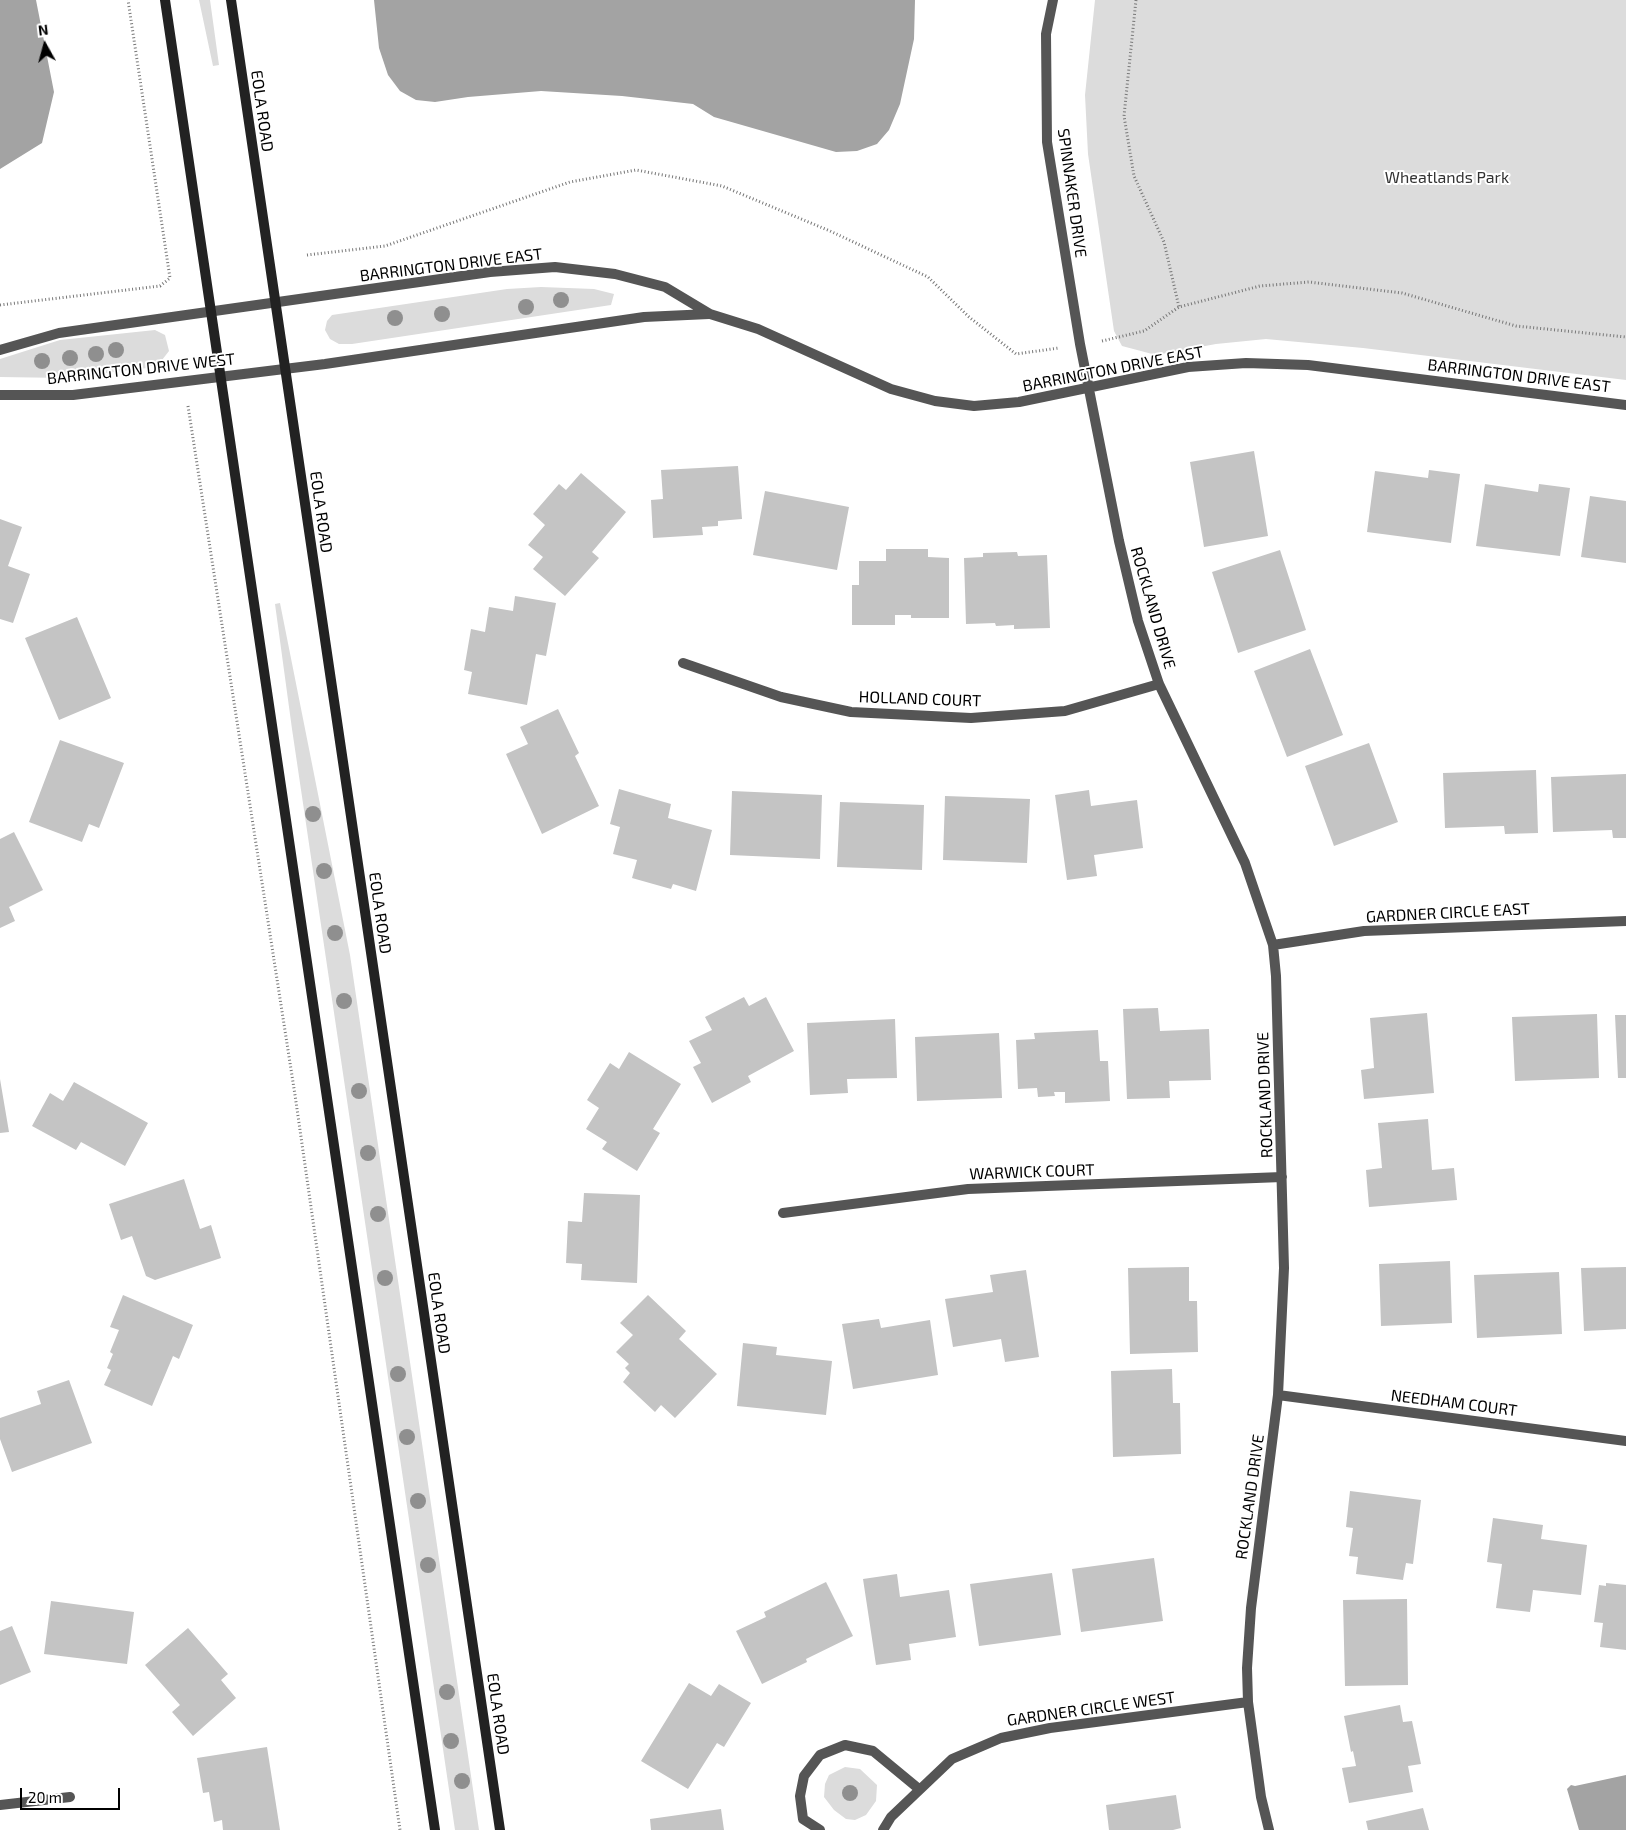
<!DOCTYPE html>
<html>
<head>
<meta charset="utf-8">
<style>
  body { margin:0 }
  #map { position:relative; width:1626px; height:1830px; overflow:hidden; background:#fff; font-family:"Exo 2",sans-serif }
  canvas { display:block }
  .north { position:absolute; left:20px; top:20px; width:50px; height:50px; -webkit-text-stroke:4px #fff; paint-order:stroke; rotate:353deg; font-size:14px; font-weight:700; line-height:20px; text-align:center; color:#000 }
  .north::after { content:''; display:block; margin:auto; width:18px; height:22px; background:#000; clip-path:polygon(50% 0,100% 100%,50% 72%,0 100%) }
  .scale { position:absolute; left:20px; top:1788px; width:100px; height:22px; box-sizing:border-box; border:2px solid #000; border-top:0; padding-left:6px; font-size:15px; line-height:18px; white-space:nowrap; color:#000; -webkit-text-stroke:4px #fff; paint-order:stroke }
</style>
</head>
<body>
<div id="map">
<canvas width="1626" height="1830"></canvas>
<div class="north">N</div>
<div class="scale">20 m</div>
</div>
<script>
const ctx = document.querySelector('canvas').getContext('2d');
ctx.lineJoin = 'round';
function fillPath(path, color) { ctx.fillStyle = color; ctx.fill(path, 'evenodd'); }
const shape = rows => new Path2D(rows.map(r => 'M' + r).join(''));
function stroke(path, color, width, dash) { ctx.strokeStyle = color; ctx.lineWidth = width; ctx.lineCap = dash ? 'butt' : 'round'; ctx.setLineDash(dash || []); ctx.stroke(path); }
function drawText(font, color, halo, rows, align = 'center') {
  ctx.font = font + ' "Exo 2",sans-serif'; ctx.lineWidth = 4; ctx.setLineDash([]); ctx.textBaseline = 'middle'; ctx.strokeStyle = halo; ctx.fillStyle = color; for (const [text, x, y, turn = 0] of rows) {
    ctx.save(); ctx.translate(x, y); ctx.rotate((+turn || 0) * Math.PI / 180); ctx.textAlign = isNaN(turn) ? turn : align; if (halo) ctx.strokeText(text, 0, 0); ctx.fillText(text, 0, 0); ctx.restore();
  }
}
fillPath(shape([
  [199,0,210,0,219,65,213,66],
  [1095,0,1626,0,1626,380,1363,348,1266,339,1216,344,1156,355,1122,346,1114,331,1088,154,1085,95],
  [541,287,594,289,614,294,611,305,352,344,339,344,330,339,325,330,327,321,332,315,507,289],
  [155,330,165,335,169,351,162,360,147,368,66,378,0,377,0,359,60,340],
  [280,603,350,955,479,1830,455,1830,292,729,275,604],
  [845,1767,860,1769,877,1785,876,1801,866,1815,855,1820,846,1819,834,1810,824,1797,825,1784,829,1775]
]), '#dcdcdc');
fillPath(shape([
  [0,0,36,0,54,92,42,143,0,169],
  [374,0,915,0,914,39,900,104,889,130,877,144,857,151,836,152,714,117,693,104,622,96,541,91,468,97,435,102,416,100,400,91,388,75,379,48],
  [1626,1775,1626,1830,1579,1830,1567,1789,1571,1785,1575,1786]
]), '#a3a3a3');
fillPath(shape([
  [1254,451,1268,536,1204,547,1190,462],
  [738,466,742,519,718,521,718,526,702,527,703,535,653,538,651,500,663,499,661,470],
  [1429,470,1460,474,1451,543,1367,532,1375,471,1428,478],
  [581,473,626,512,592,552,599,558,565,596,533,569,543,557,528,545,545,525,533,514,559,484,566,490],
  [1485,484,1538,492,1539,484,1570,488,1560,556,1476,546],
  [765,491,849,507,837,570,753,555],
  [1590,496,1626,501,1626,563,1581,557],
  [0,519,22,527,8,566,30,574,13,623,0,619],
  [886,549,928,549,928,557,949,558,949,618,911,618,911,615,895,615,895,625,852,625,852,585,859,585,859,561,886,561],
  [1280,550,1306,630,1238,653,1212,572],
  [1017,552,1018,556,1047,555,1050,628,1014,629,1014,625,996,626,995,623,966,624,964,558,983,557,983,553],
  [515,596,556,603,546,656,536,654,527,705,468,694,472,672,464,670,471,629,485,632,489,607,513,611],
  [77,617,111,698,59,720,25,638],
  [1310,649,1343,735,1287,757,1254,671],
  [558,709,579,753,575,756,599,806,542,834,506,754,528,744,520,727],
  [60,740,124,763,99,828,89,824,82,842,29,822],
  [1369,743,1398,822,1334,846,1305,766],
  [1536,770,1538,833,1505,834,1504,826,1445,828,1443,773],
  [1626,774,1626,838,1613,838,1612,830,1553,832,1551,777],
  [619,789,671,804,668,818,712,830,696,891,673,884,671,889,632,878,637,860,613,854,620,827,610,824],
  [1089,790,1091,806,1137,800,1143,848,1094,855,1097,876,1067,880,1055,795],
  [732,791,822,795,820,859,730,855],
  [945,796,1030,799,1027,863,943,860],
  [840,802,924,805,922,870,837,867],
  [14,832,43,890,9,907,15,921,0,928,0,839],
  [744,997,749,1006,766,997,794,1051,748,1076,751,1082,712,1103,693,1067,701,1063,689,1041,712,1030,705,1017],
  [1158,1008,1160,1031,1209,1029,1211,1080,1169,1081,1170,1098,1127,1099,1123,1009],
  [1427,1013,1434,1093,1364,1099,1361,1070,1374,1068,1370,1018],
  [1597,1014,1599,1078,1515,1081,1512,1017],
  [1615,1015,1626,1015,1626,1078,1618,1078],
  [895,1019,897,1078,847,1079,848,1093,810,1095,807,1023],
  [1098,1030,1100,1061,1108,1061,1110,1101,1065,1103,1065,1092,1054,1092,1055,1096,1038,1097,1037,1088,1018,1089,1016,1040,1035,1039,1034,1033],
  [999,1033,1002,1098,917,1101,915,1037],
  [629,1052,681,1084,653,1129,660,1133,637,1171,602,1149,607,1142,586,1129,599,1108,587,1100,610,1063,619,1069],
  [0,1079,9,1132,0,1133],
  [74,1082,148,1123,125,1166,81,1142,76,1150,32,1126,50,1093,63,1101],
  [1428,1119,1432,1170,1454,1168,1457,1200,1369,1207,1366,1170,1382,1168,1378,1123],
  [184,1179,200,1229,211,1225,221,1258,155,1280,146,1276,132,1236,121,1240,109,1204],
  [584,1193,640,1195,637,1283,581,1280,582,1264,566,1263,568,1221,582,1222],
  [1450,1261,1452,1323,1381,1326,1379,1264],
  [1189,1267,1189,1301,1197,1301,1198,1352,1130,1354,1128,1268],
  [1626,1267,1626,1329,1584,1331,1581,1268],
  [1026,1270,1039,1357,1005,1362,1001,1339,953,1347,945,1299,993,1292,990,1275],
  [1559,1272,1562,1334,1477,1338,1474,1275],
  [123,1295,193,1325,179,1359,173,1356,152,1406,104,1385,111,1370,107,1368,113,1354,110,1352,119,1330,110,1327],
  [648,1295,686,1331,679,1339,717,1374,675,1418,661,1405,655,1412,623,1382,630,1373,625,1368,629,1364,616,1352,633,1335,620,1323],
  [879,1319,881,1328,930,1320,938,1375,853,1389,842,1324],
  [743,1343,777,1347,776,1355,832,1361,826,1415,737,1406],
  [1172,1369,1173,1403,1180,1403,1181,1454,1113,1457,1111,1371],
  [69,1380,92,1443,12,1472,0,1439,0,1418,41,1404,37,1391],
  [1350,1491,1421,1500,1413,1564,1406,1563,1403,1580,1356,1574,1358,1557,1349,1556,1353,1528,1346,1527],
  [1493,1518,1543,1525,1541,1539,1587,1545,1581,1595,1533,1590,1530,1612,1496,1608,1502,1564,1487,1562],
  [1154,1558,1163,1621,1081,1632,1072,1569],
  [1052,1573,1061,1635,979,1646,970,1584],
  [897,1574,900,1597,949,1590,956,1637,909,1644,911,1660,876,1665,863,1579],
  [826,1582,853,1636,806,1659,807,1662,762,1684,736,1631,766,1617,764,1612],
  [1606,1583,1626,1585,1626,1650,1600,1647,1603,1623,1594,1622,1599,1585,1606,1586],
  [1407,1599,1408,1685,1345,1686,1343,1600],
  [51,1601,134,1612,127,1664,44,1654],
  [12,1626,31,1672,0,1685,0,1631],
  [188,1628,228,1674,221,1680,236,1698,193,1736,172,1712,180,1705,145,1665],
  [689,1683,711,1696,719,1684,751,1703,724,1747,717,1743,688,1789,641,1761],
  [1400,1705,1403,1722,1412,1721,1421,1764,1408,1766,1413,1792,1349,1803,1342,1768,1356,1766,1353,1751,1351,1752,1344,1716],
  [267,1747,280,1830,223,1830,222,1820,214,1822,209,1792,203,1793,197,1758],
  [1176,1795,1181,1828,1173,1830,1109,1830,1106,1805],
  [1423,1808,1429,1830,1368,1830,1366,1821],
  [721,1809,724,1830,651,1830,650,1819]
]), '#c4c4c4');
stroke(shape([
  [1136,0,1124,116,1134,176,1164,242,1179,307],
  [307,255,385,246,570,182,636,170,722,186,830,231,928,277,969,317,1016,354,1059,348],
  [0,305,160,286,170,278,128,0],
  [1102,341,1144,331,1179,307,1260,286,1309,282,1402,293,1516,326,1626,337],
  [188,406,295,1095,400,1830]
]), '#777', 3, [1, 2.5]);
stroke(shape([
  [1053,0,1046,34,1047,142,1080,344,1119,541,1138,621,1159,684,1245,863,1273,945,1276,976,1284,1268,1278,1395,1251,1608,1247,1668,1248,1702,1261,1797,1269,1830],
  [0,350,59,333,490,272,555,267,615,274,665,287,710,314,758,329,891,389,935,401,974,406,1019,402,1188,367,1246,363,1308,365,1626,405],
  [0,395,73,395,325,364,644,317,709,314],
  [683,663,781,697,851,712,971,718,1065,711,1159,684],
  [1273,945,1364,931,1626,921],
  [783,1213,968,1189,1282,1177],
  [1278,1395,1626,1441],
  [0,1805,70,1797],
  [820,1830,803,1819,800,1796,804,1776,820,1755,845,1745,873,1751,919,1789],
  [883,1830,891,1817,952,1759,1001,1738,1050,1728,1248,1702]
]), '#555', 10);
stroke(shape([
  [165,0,435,1830],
  [231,0,500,1830]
]), '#222', 10);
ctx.fillStyle = '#8f8f8f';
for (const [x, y] of [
  [561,300],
  [526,307],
  [442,314],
  [395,318],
  [116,350],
  [96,354],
  [70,358],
  [42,361],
  [313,814],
  [324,871],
  [335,933],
  [344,1001],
  [359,1091],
  [368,1153],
  [378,1214],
  [385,1278],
  [398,1374],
  [407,1437],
  [418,1501],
  [428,1565],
  [447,1692],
  [451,1741],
  [462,1781],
  [850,1793]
]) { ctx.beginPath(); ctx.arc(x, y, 8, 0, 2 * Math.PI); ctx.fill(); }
drawText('16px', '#000', '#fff', [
  ["EOLA ROAD",262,111,82],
  ["SPINNAKER DRIVE",1072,193,82],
  ["BARRINGTON DRIVE EAST",451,265,-7],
  ["BARRINGTON DRIVE WEST",141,369,-6],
  ["BARRINGTON DRIVE EAST",1113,369,-11],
  ["BARRINGTON DRIVE EAST",1519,376,7],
  ["EOLA ROAD",321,512,82],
  ["ROCKLAND DRIVE",1153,608,74],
  ["HOLLAND COURT",920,699,2],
  ["EOLA ROAD",380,913,82],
  ["GARDNER CIRCLE EAST",1448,913,-3],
  ["ROCKLAND DRIVE",1265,1095,-92],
  ["WARWICK COURT",1032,1172,-2],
  ["EOLA ROAD",439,1313,82],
  ["NEEDHAM COURT",1454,1403,7],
  ["ROCKLAND DRIVE",1250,1497,-82],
  ["GARDNER CIRCLE WEST",1091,1709,-8],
  ["EOLA ROAD",498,1714,82]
]);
drawText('16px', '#333', '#fff', [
  ["Wheatlands Park",1447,178]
]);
</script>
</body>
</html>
